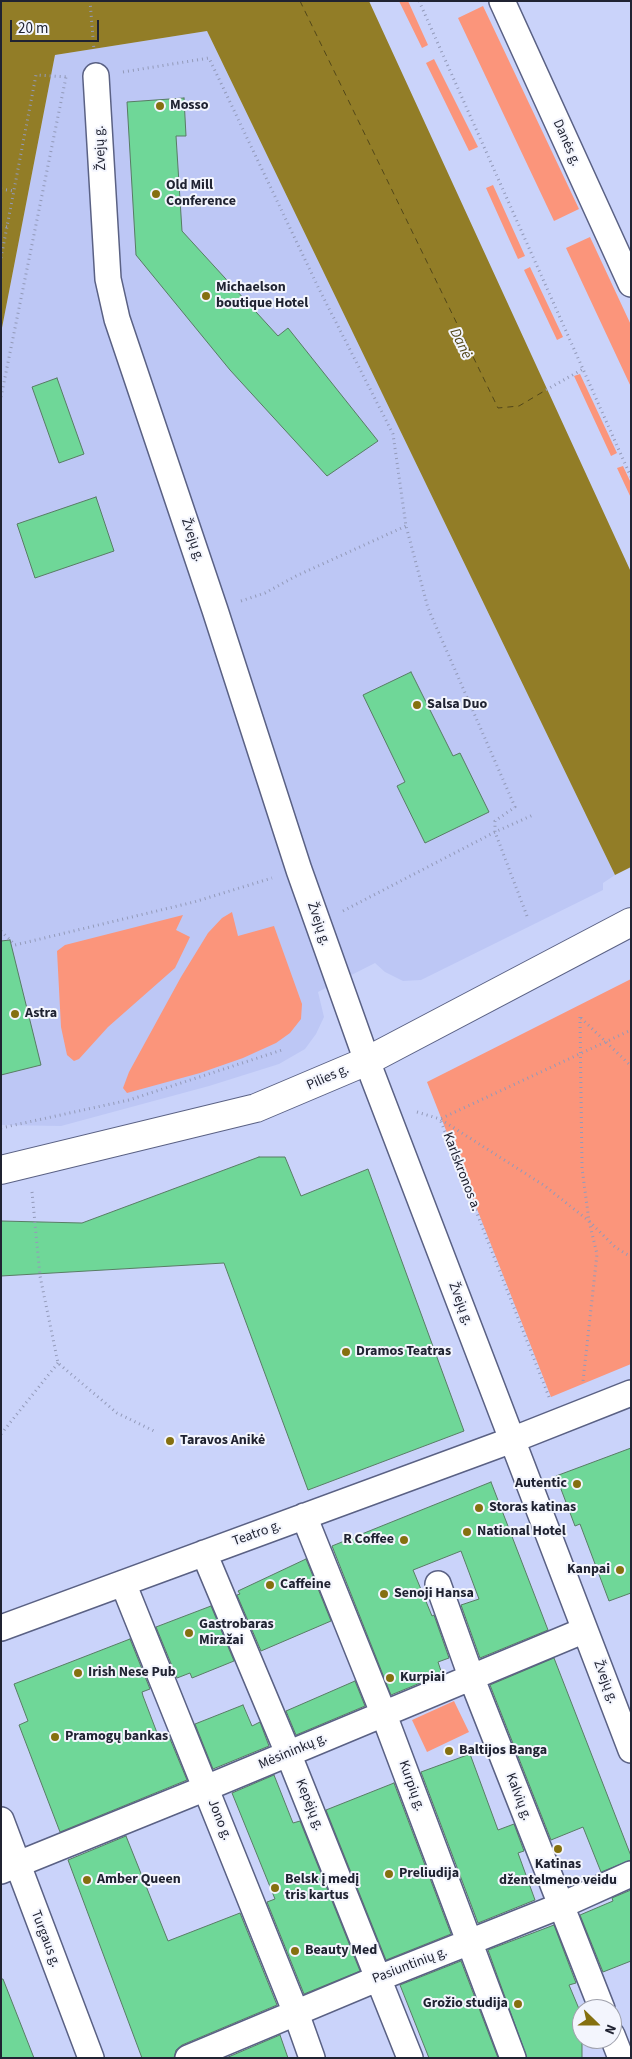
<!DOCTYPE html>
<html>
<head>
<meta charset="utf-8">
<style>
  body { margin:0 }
  #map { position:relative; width:632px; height:2059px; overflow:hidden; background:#cad3fa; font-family:"Source Sans 3",sans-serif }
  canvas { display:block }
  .frame { position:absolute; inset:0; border:2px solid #202332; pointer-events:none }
  .north { position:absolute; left:572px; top:1999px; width:50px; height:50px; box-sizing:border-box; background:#f3f5fd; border:1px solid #9fa1ac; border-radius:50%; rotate:112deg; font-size:14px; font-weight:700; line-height:20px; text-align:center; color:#202332 }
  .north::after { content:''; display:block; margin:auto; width:18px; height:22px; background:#857010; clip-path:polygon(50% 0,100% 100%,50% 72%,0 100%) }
  .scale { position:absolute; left:10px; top:20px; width:89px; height:22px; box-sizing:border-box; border:2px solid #202332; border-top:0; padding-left:6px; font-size:15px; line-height:18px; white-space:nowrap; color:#202332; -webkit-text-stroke:4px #f3f5fd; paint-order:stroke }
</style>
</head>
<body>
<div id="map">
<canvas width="632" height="2059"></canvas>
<div class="frame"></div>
<div class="north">N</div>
<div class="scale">20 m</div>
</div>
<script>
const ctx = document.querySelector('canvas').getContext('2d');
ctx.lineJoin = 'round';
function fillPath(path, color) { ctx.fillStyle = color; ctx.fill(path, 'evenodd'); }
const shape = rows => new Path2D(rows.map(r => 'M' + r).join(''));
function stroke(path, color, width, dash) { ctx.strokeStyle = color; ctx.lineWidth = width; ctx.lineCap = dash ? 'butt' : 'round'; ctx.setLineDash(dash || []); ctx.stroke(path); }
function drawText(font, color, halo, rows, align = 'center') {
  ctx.font = font + ' "Source Sans 3",sans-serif'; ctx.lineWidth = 4; ctx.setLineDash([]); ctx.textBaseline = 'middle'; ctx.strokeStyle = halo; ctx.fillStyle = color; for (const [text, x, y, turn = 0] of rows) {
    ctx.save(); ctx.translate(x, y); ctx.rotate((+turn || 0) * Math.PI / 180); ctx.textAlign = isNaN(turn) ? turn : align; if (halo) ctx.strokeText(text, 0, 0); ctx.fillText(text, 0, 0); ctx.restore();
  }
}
fillPath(shape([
  [207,31,615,875,603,883,603,890,421,980,403,981,385,972,375,963,318,992,324,1017,316,1034,305,1049,279,1064,209,1086,61,1126,1,1125,1,333,55,55]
]), '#bdc7f5');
fillPath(shape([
  [399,1,408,1,428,45,422,48],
  [483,6,579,209,554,221,458,18],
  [434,59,478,147,469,151,426,63],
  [493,185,525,256,518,259,486,188],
  [590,237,631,325,631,387,566,248],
  [530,267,563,337,557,340,524,270],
  [580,374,617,453,611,456,574,376],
  [623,466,631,483,631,498,617,468],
  [232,912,238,936,274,926,302,1004,301,1019,290,1033,276,1043,243,1058,200,1073,127,1093,123,1088,129,1072,181,977,208,933,222,918],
  [183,915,176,930,190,937,175,968,108,1027,79,1059,74,1061,67,1055,61,1027,57,951,65,945],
  [631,979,631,1364,551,1397,427,1082],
  [454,1701,469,1732,427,1752,412,1720]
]), '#fb957b');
fillPath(shape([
  [1,1,369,1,631,572,631,867,615,875,207,31,55,55,1,333]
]), '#927d27');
stroke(shape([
  [300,1,498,408,519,406,546,390]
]), '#524719', 1, [6, 5]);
const building = shape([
  [184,98,186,136,176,136,182,231,278,336,288,328,378,441,327,476,230,370,136,255,127,102,184,98],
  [57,378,84,454,59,463,32,387,57,378],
  [96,497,114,551,35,578,17,524,96,497],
  [411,672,453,756,460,753,489,812,425,843,397,786,405,782,363,695,411,672],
  [10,940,41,1065,1,1075,1,941,10,940],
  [259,1157,285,1157,301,1196,368,1169,464,1431,308,1490,224,1263,1,1276,1,1221,82,1223,259,1157],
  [631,1448,631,1593,609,1601,580,1524,575,1526,556,1476,631,1448],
  [491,1482,548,1630,480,1658,461,1605,479,1599,461,1551,413,1570,432,1616,434,1615,449,1658,438,1662,442,1674,391,1695,332,1546,491,1482],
  [306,1559,331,1621,261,1651,237,1595,240,1594,238,1591,306,1559],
  [211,1606,234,1661,192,1678,190,1673,177,1678,156,1627,211,1606],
  [130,1639,150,1689,142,1692,143,1696,159,1738,168,1734,187,1780,60,1832,19,1725,28,1721,14,1684,130,1639],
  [554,1658,631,1856,631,1860,601,1872,583,1827,551,1840,490,1685,554,1658],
  [355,1681,365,1706,296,1735,286,1711,355,1681],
  [243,1705,252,1726,260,1722,269,1746,213,1769,195,1724,243,1705],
  [470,1754,498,1830,514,1824,524,1851,518,1853,535,1900,478,1923,421,1772,470,1754],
  [274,1775,293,1823,300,1821,360,1971,304,1994,267,1902,275,1899,232,1793,274,1775],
  [394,1783,451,1934,386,1960,326,1810,394,1783],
  [126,1836,168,1941,240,1913,277,2005,182,2045,176,2050,174,2058,142,2058,68,1860,126,1836],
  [631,1890,631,1961,603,1972,580,1915,613,1901,612,1898,631,1890],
  [554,1925,576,1983,569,1985,582,2016,582,2058,527,2058,488,1950,554,1925],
  [461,1961,498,2058,429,2058,400,1985,461,1961],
  [1,1979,3,1979,34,2058,1,2058,1,1979],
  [280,2035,288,2058,226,2058,280,2035]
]);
fillPath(building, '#6fd798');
stroke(building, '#587c64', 1);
const minor = shape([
  [502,1,631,284],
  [96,76,108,279,117,319,215,610,299,870,367,1061,631,1750],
  [304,1516,384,1715,513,2058],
  [204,1553,288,1753,410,2058],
  [123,1583,296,2013,312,2058],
  [438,1584,472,1679,602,2009],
  [1,1628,512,1440,631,1393],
  [1,1820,91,2058],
  [1,1871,206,1788,585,1630],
  [612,2035,621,2058],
  [188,2058,379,1978,560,1906,631,1874]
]);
const primary = shape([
  [1,1170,256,1108,367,1061,631,922]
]);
stroke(minor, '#5a6184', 28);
stroke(primary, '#5a6184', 30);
stroke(shape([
  [90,1,94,50],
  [419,1,631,477],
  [123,72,209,58,319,289,393,434,406,526,428,608,515,807,495,821,495,832,527,916],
  [1,189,14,191],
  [1,226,8,227],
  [1,258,36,75,69,77],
  [546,390,583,369],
  [1,397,66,77],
  [241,601,265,593,296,576,406,526],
  [343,911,495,832,533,815],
  [1,931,15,945,194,902,272,878],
  [580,1017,582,1168,589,1221,597,1254,583,1381],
  [581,1018,631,1066],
  [417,1112,440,1119,545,1186,589,1221,615,1247,631,1257],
  [1,1128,129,1100,282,1050],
  [32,1192,40,1276,58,1363,117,1413,156,1432],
  [549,1397,440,1119,631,1030],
  [1,1434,58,1363]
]), '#939ab9', 3, [1, 4]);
stroke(minor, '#fff', 25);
stroke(primary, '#fff', 28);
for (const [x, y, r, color] of [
  [160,106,5,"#857010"],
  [156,194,5,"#857010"],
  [206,296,5,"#857010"],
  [417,705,5,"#857010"],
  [15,1014,5,"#857010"],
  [346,1352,5,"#857010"],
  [170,1441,5,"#857010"],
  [577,1484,5,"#857010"],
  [479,1508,5,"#857010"],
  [467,1532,5,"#857010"],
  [404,1540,5,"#857010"],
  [620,1570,5,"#857010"],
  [270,1585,5,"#857010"],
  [384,1594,5,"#857010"],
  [189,1633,5,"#857010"],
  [78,1673,5,"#857010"],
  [390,1678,5,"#857010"],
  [55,1737,5,"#857010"],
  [449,1751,5,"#857010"],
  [558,1849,5,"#857010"],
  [389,1874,5,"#857010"],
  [87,1880,5,"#857010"],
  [275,1888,5,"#857010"],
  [295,1951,5,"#857010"],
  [518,2004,5,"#857010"]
]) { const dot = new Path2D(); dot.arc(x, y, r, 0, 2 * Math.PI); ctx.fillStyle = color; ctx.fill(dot); stroke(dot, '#f3f5fd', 2); }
drawText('bold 14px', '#202332', '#f3f5fd', [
  ["Mosso",170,106],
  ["Old Mill",166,186],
  ["Conference",166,202],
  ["Michaelson",216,288],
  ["boutique Hotel",216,304],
  ["Salsa Duo",427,705],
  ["Astra",25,1014],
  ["Dramos Teatras",356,1352],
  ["Taravos Anikė",180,1441],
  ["Autentic",567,1484,"right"],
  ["Storas katinas",489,1508],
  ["National Hotel",477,1532],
  ["R Coffee",394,1540,"right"],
  ["Kanpai",610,1570,"right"],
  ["Caffeine",280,1585],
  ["Senoji Hansa",394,1594],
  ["Gastrobaras",199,1625],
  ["Miražai",199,1641],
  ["Irish Nese Pub",88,1673],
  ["Kurpiai",400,1678],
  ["Pramogų bankas",65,1737],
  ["Baltijos Banga",459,1751],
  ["Katinas",558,1865,"center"],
  ["džentelmeno veidu",558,1881,"center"],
  ["Preliudija",399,1874],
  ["Amber Queen",97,1880],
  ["Belsk į medį",285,1880],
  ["tris kartus",285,1896],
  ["Beauty Med",305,1951],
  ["Grožio studija",508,2004,"right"]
], 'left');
drawText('14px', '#202332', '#f3f5fd', [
  ["Danės g.",566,143,66],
  ["Žvejų g.",101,148,-93],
  ["Žvejų g.",192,540,71],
  ["Žvejų g.",318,924,71],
  ["Pilies g.",328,1078,-24],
  ["Karlskronos a.",461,1172,69],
  ["Žvejų g.",460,1304,69],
  ["Teatro g.",257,1534,-20],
  ["Žvejų g.",605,1682,69],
  ["Mėsininkų g.",293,1752,-23],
  ["Kurpių g.",411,1786,70],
  ["Kalvių g.",518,1797,69],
  ["Kepėjų g.",309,1805,68],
  ["Jono g.",219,1820,68],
  ["Turgaus g.",45,1939,69],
  ["Pasiuntinių g.",410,1966,-21]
]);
drawText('italic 15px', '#524719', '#f3f5fd', [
  ["Danė",460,344,64]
]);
</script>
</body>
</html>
